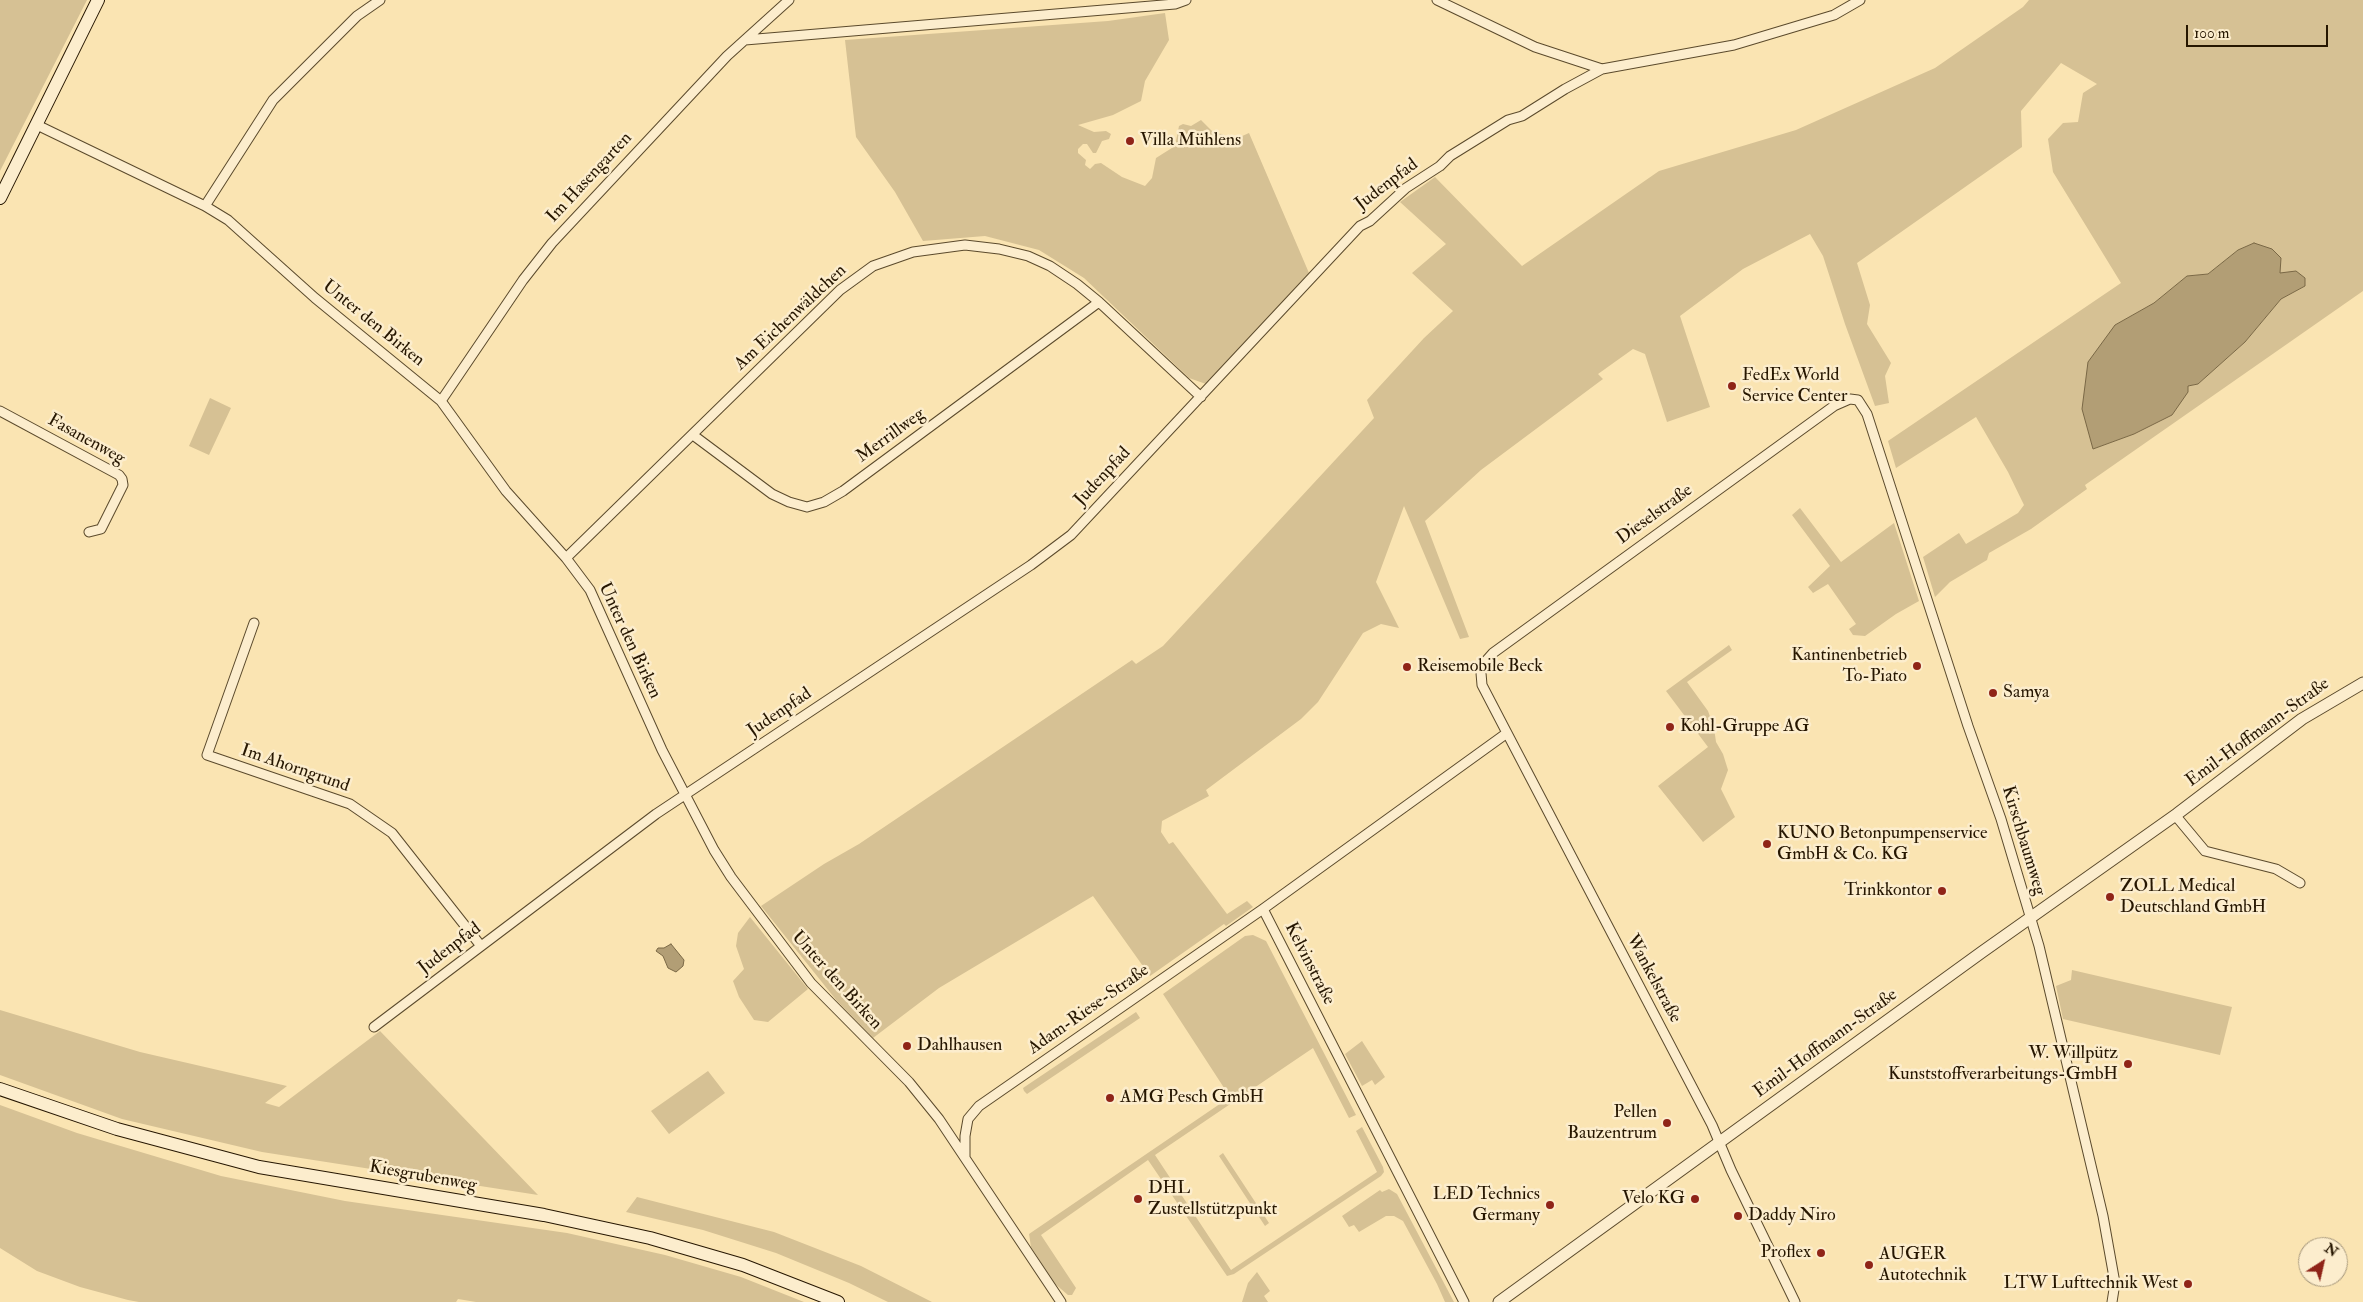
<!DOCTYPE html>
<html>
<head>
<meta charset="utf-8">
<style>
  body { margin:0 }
  #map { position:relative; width:2363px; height:1302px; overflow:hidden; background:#fae4b2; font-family:"IM FELL Double Pica",serif }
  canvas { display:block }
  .north { position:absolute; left:2298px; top:1237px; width:50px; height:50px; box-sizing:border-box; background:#fcedcd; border:1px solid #a6977b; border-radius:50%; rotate:35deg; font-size:14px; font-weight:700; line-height:20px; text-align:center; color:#261600 }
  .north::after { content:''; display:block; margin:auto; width:18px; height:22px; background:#8f2418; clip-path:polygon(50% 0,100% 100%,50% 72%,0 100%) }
  .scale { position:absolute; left:2186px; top:25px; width:142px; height:22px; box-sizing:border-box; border:2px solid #261600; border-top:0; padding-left:6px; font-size:15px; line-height:18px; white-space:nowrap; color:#261600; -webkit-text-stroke:4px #fcedcd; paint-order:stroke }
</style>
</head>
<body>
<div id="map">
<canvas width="2363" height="1302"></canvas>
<div class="north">N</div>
<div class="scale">100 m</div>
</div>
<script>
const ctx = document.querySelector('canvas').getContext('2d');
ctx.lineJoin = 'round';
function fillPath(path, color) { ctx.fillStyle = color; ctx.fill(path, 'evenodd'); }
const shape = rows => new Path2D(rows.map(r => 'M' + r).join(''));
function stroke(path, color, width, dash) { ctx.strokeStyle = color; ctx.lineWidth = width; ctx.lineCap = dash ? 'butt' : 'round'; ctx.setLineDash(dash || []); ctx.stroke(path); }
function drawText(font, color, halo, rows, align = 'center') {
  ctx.font = font + ' "IM FELL Double Pica",serif'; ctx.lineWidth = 5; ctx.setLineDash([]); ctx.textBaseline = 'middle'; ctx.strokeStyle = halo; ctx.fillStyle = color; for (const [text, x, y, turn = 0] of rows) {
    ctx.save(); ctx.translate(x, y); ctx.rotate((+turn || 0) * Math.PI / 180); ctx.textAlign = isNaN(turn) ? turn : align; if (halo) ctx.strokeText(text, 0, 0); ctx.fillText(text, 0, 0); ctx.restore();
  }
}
fillPath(shape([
  [0,0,87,0,0,171],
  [2029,0,2363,0,2363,291,2085,485,2087,489,2031,529,1989,553,1987,560,1950,582,1935,597,1923,557,1959,533,1966,544,2018,513,2024,505,2008,472,1976,417,1896,468,1888,441,2121,283,2053,172,2048,139,2063,123,2078,122,2083,93,2097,84,2061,63,2021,111,2022,147,1857,263,1870,305,1867,324,1891,363,1885,376,1889,403,1875,406,1845,324,1823,256,1810,234,1743,269,1680,316,1710,407,1667,422,1645,354,1633,349,1598,374,1603,379,1481,470,1425,521,1469,637,1460,639,1404,506,1376,582,1399,628,1381,624,1363,633,1318,702,1301,719,1206,790,1209,796,1162,821,1161,832,1169,844,1173,842,1227,914,1247,901,1253,907,1226,926,1224,924,1150,976,1093,896,939,988,873,1038,837,1001,761,906,824,864,859,844,1132,660,1136,664,1163,646,1374,418,1367,400,1424,338,1453,311,1412,273,1446,244,1400,202,1435,177,1522,266,1659,171,1796,130,1935,68,2023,7],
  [2254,243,2280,273,2305,286,2281,299,2245,342,2198,384,2188,386,2172,415,2134,434,2093,449,2115,325,2154,303,2187,276,2208,274,2238,250],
  [1165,13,1169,40,1145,81,1141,101,1113,115,1078,125,1094,132,1106,131,1111,134,1109,139,1102,141,1096,153,1093,153,1087,144,1083,144,1078,149,1078,153,1086,160,1085,165,1090,169,1095,164,1101,163,1122,177,1145,186,1152,178,1156,158,1175,146,1179,126,1183,124,1191,126,1201,120,1214,133,1222,134,1231,141,1249,133,1309,273,1206,384,1189,378,1084,278,1039,250,985,236,923,241,895,192,856,137,845,40,1108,21],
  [210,398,231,408,209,455,189,446],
  [1800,508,1841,562,1894,523,1919,601,1896,614,1865,636,1853,635,1849,629,1856,624,1828,584,1813,593,1808,587,1830,566,1792,515],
  [1729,645,1732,650,1687,682,1708,711,1714,728,1716,742,1723,754,1728,770,1721,789,1735,817,1703,842,1658,786,1708,747,1666,691],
  [750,917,808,989,768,1022,754,1020,739,997,733,981,744,969,736,946,738,933],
  [1253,935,1266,941,1356,1115,1349,1118,1313,1048,1155,1155,1231,1270,1377,1172,1356,1131,1362,1127,1383,1167,1384,1172,1381,1176,1234,1274,1227,1276,1148,1160,1041,1235,1076,1288,1072,1295,1068,1295,1054,1283,1031,1247,1029,1234,1230,1097,1163,994,1245,936],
  [2072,970,2232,1007,2220,1055,2063,1019,2056,986,2071,980],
  [0,1010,140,1052,287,1086,265,1103,279,1107,380,1031,538,1195,262,1152,122,1119,0,1075],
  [1136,1012,1140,1018,1027,1094,1024,1091,1023,1088],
  [1362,1041,1385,1077,1375,1085,1372,1080,1362,1086,1345,1054],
  [708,1071,725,1093,669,1134,651,1111],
  [0,1105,77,1133,221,1176,345,1201,567,1233,665,1255,741,1277,804,1302,476,1302,458,1299,456,1302,139,1302,128,1300,80,1287,37,1271,0,1248],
  [1223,1153,1269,1223,1265,1226,1219,1156],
  [1389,1189,1397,1194,1454,1302,1445,1302,1437,1284,1403,1221,1394,1216,1386,1216,1359,1232,1354,1225,1349,1227,1342,1216,1380,1190,1382,1192],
  [637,1197,774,1232,861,1266,932,1302,888,1302,849,1283,776,1253,703,1230,626,1212],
  [1257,1272,1270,1291,1264,1296,1268,1302,1242,1302,1248,1283]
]), '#d6c194');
const water = shape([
  [2254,243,2272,249,2281,258,2280,273,2296,271,2305,278,2305,286,2281,299,2245,342,2198,384,2188,386,2188,392,2172,415,2134,434,2093,449,2082,409,2088,362,2115,325,2154,303,2187,276,2208,274,2238,250,2254,243],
  [671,944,684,960,683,966,676,972,668,968,663,956,656,951,658,948,664,948,671,944]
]);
fillPath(water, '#b29e75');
stroke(water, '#7a6846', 1);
const minor = shape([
  [1437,0,1535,47,1602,69],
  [745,40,1175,4,1186,0],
  [37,125,205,206,228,220,315,298,441,401,506,491,566,558,590,590,662,750,714,850,731,877,811,983,909,1082,939,1119,1061,1302],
  [205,206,273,100,357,16,380,0],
  [441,401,523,280,552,243,727,56,789,0],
  [0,411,119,475,122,479,123,485,101,529,89,532],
  [693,435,772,494,789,502,807,507,824,502,843,491,1099,302],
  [566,558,840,290,873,266,913,252,965,245,999,249,1028,256,1050,266,1077,284,1099,302,1201,397],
  [254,623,207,755,350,804,392,833,481,946],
  [2175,815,2205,851,2276,869,2300,883],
  [1263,909,1464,1302],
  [374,1027,656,814,1031,565,1071,535,1360,226,1370,221,1406,188,1440,166,1450,156,1508,120,1522,116,1565,89,1602,69,1734,45,1834,15,1860,0],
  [965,1157,965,1136,968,1119,979,1106,1263,909,1507,733],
  [1795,1302,1731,1170,1712,1125,1507,733,1482,685,1481,673,1485,662,1493,653,1834,406,1850,399,1858,400,1867,414,1968,726,2001,819,2039,946,2103,1216,2115,1283,2112,1302]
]);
const tertiary = shape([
  [1499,1302,1982,952,2177,814,2302,719,2363,683]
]);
const secondary = shape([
  [0,198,98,0],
  [0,1089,117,1129,259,1167,544,1215,650,1238,743,1265,838,1302]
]);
stroke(minor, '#5b4a2c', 11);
stroke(tertiary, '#5b4a2c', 13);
stroke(secondary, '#261600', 14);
stroke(minor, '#fcedcd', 9);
stroke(tertiary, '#fcedcd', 11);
stroke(secondary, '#fcedcd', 12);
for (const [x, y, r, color] of [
  [1130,141,5,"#8f2418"],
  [1732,386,5,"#8f2418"],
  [1917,666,5,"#8f2418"],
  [1407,667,5,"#8f2418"],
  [1993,693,5,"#8f2418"],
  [1670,727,5,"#8f2418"],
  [1767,844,5,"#8f2418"],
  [1942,891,5,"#8f2418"],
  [2110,897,5,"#8f2418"],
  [907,1046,5,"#8f2418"],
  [2128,1064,5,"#8f2418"],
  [1110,1098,5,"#8f2418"],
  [1667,1123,5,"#8f2418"],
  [1138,1199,5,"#8f2418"],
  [1695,1199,5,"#8f2418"],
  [1550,1205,5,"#8f2418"],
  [1738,1216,5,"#8f2418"],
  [1821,1253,5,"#8f2418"],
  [1869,1265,5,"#8f2418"],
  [2188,1284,5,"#8f2418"]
]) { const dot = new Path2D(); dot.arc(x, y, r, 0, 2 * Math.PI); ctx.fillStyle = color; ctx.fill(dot); stroke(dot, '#fcedcd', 2); }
drawText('18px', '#261600', '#fcedcd', [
  ["Villa Mühlens",1140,141],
  ["FedEx World",1742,376],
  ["Service Center",1742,397],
  ["Kantinenbetrieb",1907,656,"right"],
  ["To-Piato",1907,677,"right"],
  ["Reisemobile Beck",1417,667],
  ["Samya",2003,693],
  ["Kohl-Gruppe AG",1680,727],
  ["KUNO Betonpumpenservice",1777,834],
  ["GmbH & Co. KG",1777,855],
  ["ZOLL Medical",2120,887],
  ["Deutschland GmbH",2120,908],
  ["Trinkkontor",1932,891,"right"],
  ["Dahlhausen",917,1046],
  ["W. Willpütz",2118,1054,"right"],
  ["Kunststoffverarbeitungs-GmbH",2118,1075,"right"],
  ["AMG Pesch GmbH",1120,1098],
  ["Pellen",1657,1113,"right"],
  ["Bauzentrum",1657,1134,"right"],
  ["DHL",1148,1189],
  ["Zustellstützpunkt",1148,1210],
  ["LED Technics",1540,1195,"right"],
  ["Germany",1540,1216,"right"],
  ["Velo KG",1685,1199,"right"],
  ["Daddy Niro",1748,1216],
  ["Proflex",1811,1253,"right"],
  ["AUGER",1879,1255],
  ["Autotechnik",1879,1276],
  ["LTW Lufttechnik West",2178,1284,"right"]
], 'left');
drawText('18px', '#261600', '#fcedcd', [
  ["Im Hasengarten",590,178,-47],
  ["Judenpfad",1387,185,-37],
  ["Am Eichenwäldchen",791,318,-43],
  ["Unter den Birken",373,324,39],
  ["Merrillweg",891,436,-36],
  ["Fasanenweg",86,440,29],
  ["Judenpfad",1103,477,-47],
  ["Dieselstraße",1655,515,-36],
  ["Unter den Birken",629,641,65],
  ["Judenpfad",780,713,-34],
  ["Emil-Hoffmann-Straße",2258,733,-36],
  ["Im Ahorngrund",295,769,19],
  ["Kirschbaumweg",2023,841,73],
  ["Judenpfad",450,949,-37],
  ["Kelvinstraße",1309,964,63],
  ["Wankelstraße",1653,979,62],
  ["Unter den Birken",836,981,48],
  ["Adam-Riese-Straße",1089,1010,-35],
  ["Emil-Hoffmann-Straße",1826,1044,-36],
  ["Kiesgrubenweg",423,1177,10]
]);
</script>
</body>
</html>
